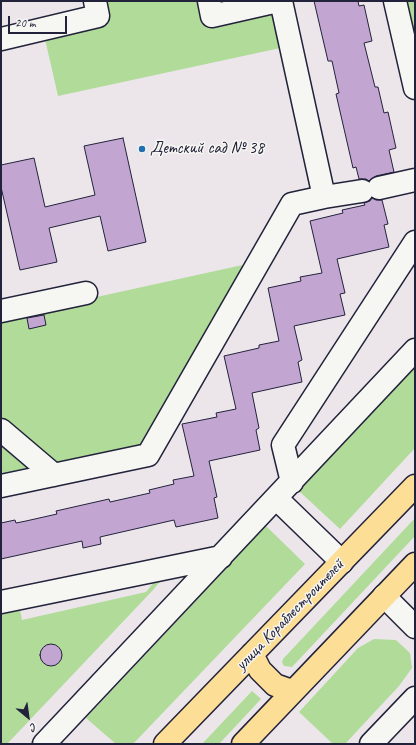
<!DOCTYPE html>
<html>
<head>
<meta charset="utf-8">
<style>
  body { margin:0 }
  #map { position:relative; width:416px; height:745px; overflow:hidden; background:#ece6eb; font-family:Caveat,sans-serif }
  canvas { display:block }
  .frame { position:absolute; inset:0; border:2px solid #22223b; pointer-events:none }
  .north { position:absolute; left:8px; top:697px; width:40px; height:40px; -webkit-text-stroke:3px #f6f6f2; paint-order:stroke; rotate:151deg; font-size:11px; font-weight:700; line-height:16px; text-align:center; color:#22223b }
  .north::after { content:''; display:block; margin:auto; width:14px; height:18px; background:#22223b; clip-path:polygon(50% 0,100% 100%,50% 72%,0 100%) }
  .scale { position:absolute; left:8px; top:16px; width:59px; height:18px; box-sizing:border-box; border:2px solid #22223b; border-top:0; padding-left:5px; font-size:12px; line-height:14px; white-space:nowrap; color:#22223b; -webkit-text-stroke:3px #f6f6f2; paint-order:stroke }
</style>
</head>
<body>
<div id="map">
<canvas width="416" height="745"></canvas>
<div class="frame"></div>
<div class="north">С</div>
<div class="scale">20 m</div>
</div>
<script>
const ctx = document.querySelector('canvas').getContext('2d');
ctx.lineJoin = 'round';
function fillPath(path, color) { ctx.fillStyle = color; ctx.fill(path, 'evenodd'); }
const shape = rows => new Path2D(rows.map(r => 'M' + r).join(''));
function stroke(path, color, width, dash) { ctx.strokeStyle = color; ctx.lineWidth = width; ctx.lineCap = dash ? 'butt' : 'round'; ctx.setLineDash(dash || []); ctx.stroke(path); }
function drawText(font, color, halo, rows, align = 'center') {
  ctx.font = font + ' Caveat,sans-serif'; ctx.lineWidth = 3; ctx.setLineDash([]); ctx.textBaseline = 'middle'; ctx.strokeStyle = halo; ctx.fillStyle = color; for (const [text, x, y, turn = 0] of rows) {
    ctx.save(); ctx.translate(x, y); ctx.rotate((+turn || 0) * Math.PI / 180); ctx.textAlign = isNaN(turn) ? turn : align; if (halo) ctx.strokeText(text, 0, 0); ctx.fillText(text, 0, 0); ctx.restore();
  }
}
fillPath(shape([
  [103,1,273,1,285,47,58,96,45,39,108,25],
  [403,1,415,1,415,53],
  [247,264,144,445,2,479,1,473,1,318],
  [415,366,415,448,340,529,299,491],
  [415,518,415,536,292,667,284,666,282,662,283,659],
  [266,526,305,564,133,744,116,744,86,718],
  [169,571,153,590,7,744,1,744,1,609,19,605,22,620,146,592,162,572],
  [374,639,396,640,410,653,412,668,399,686,345,744,333,744,299,712,358,648],
  [252,691,261,699,219,744,202,744]
]), '#b0db99');
const building = shape([
  [314,1,358,1,359,6,364,5,372,41,364,43,375,87,378,87,384,113,388,112,396,148,389,150,394,172,376,176,369,181,366,179,359,179,356,167,353,168,336,94,339,93,332,61,328,61,314,1],
  [123,138,146,242,108,251,100,216,49,228,57,262,20,270,1,187,1,165,34,158,45,207,95,195,84,146,123,138],
  [372,198,376,200,382,200,388,224,384,225,389,247,337,259,345,293,340,294,345,315,294,326,302,360,298,362,302,382,252,393,259,428,256,430,260,450,209,461,217,497,214,498,218,518,176,527,174,520,100,537,101,544,83,548,82,541,1,559,1,523,15,520,16,523,26,521,57,514,56,511,109,499,110,502,150,493,149,490,174,484,173,480,194,476,182,424,217,417,216,413,236,409,224,356,259,348,259,345,279,341,268,288,301,281,300,277,322,273,310,221,343,213,342,210,365,205,364,203,370,201,372,198],
  [44,315,46,325,29,329,27,318,44,315],
  '40 655a11 11 0 1 1 22 0a11 11 0 1 1-22 0Z'
]);
fillPath(building, '#c3a5d1');
stroke(building, '#22223b', 1);
const minor = shape([
  [209,1,212,16,278,1],
  [281,1,324,197],
  [395,1,415,88],
  [1,39,98,16,95,1],
  [379,188,415,180],
  [1,311,86,293],
  [1,430,54,475],
  [292,482,283,445,415,242],
  [1,486,148,455,292,204,324,197,362,191],
  [277,499,342,562],
  [384,596,415,627],
  [1,602,221,557],
  [44,744,415,350],
  [371,744,415,698]
]);
const major = shape([
  [252,654,260,670,275,685,292,691],
  [165,744,415,486],
  [243,744,415,564]
]);
stroke(minor, '#22223b', 25);
stroke(major, '#22223b', 25);
stroke(minor, '#f6f6f2', 22);
stroke(major, '#fdde96', 22);
for (const [x, y, r, color] of [
  [142,149,4,"#1f6fb2"]
]) { const dot = new Path2D(); dot.arc(x, y, r, 0, 2 * Math.PI); ctx.fillStyle = color; ctx.fill(dot); stroke(dot, '#f6f6f2', 1.5); }
drawText('17px', '#22223b', '#f6f6f2', [
  ["Детский сад № 38",150,149]
], 'left');
drawText('17px', '#22223b', '#f6f6f2', [
  ["улица Кораблестроителей",290,615,-46]
]);
</script>
</body>
</html>
